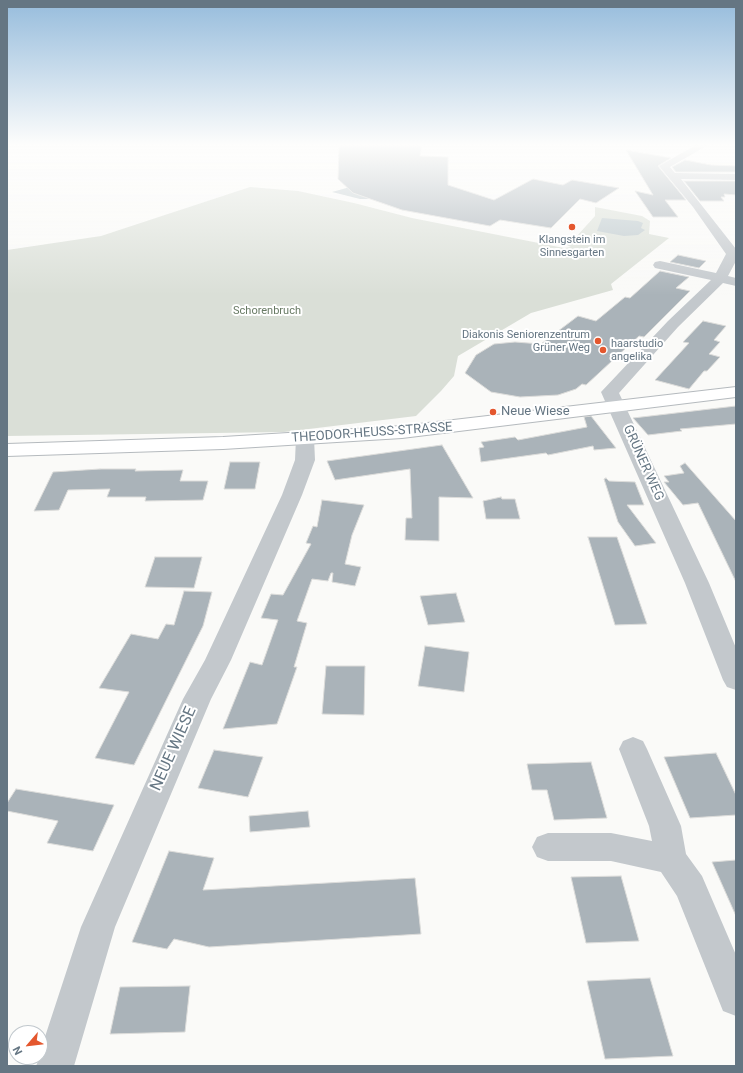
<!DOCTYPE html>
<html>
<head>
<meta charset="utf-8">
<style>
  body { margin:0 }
  #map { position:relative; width:743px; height:1073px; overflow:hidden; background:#fafaf8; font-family:Roboto,sans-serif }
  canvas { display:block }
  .frame { position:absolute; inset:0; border:8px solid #657683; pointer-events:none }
  .north { position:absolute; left:8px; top:1025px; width:40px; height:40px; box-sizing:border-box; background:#fff; border:1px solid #c1c8cd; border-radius:50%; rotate:242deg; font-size:11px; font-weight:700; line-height:16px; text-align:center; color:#657683 }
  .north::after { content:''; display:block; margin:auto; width:14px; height:18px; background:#e4572e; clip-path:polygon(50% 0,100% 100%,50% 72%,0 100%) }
</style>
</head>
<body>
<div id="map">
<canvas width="743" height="1073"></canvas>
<div class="frame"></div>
<div class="north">N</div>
</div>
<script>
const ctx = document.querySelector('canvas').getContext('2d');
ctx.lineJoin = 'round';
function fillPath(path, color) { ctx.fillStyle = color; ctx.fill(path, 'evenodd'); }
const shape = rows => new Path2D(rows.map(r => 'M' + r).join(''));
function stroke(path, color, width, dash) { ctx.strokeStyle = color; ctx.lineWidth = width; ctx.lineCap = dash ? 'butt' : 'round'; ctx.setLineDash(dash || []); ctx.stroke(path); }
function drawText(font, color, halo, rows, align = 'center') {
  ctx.font = font + ' Roboto,sans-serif'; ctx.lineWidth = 4; ctx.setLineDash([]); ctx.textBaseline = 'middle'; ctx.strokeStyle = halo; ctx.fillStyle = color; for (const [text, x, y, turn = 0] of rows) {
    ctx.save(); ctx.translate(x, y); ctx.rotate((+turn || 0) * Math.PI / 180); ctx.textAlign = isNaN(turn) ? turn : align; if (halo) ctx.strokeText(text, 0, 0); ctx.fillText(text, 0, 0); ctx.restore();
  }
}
fillPath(shape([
  [250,187,298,191,354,203,412,218,564,248,571,247,561,242,570,237,576,237,595,216,595,207,642,216,650,221,649,234,669,238,611,284,613,290,531,313,458,356,454,376,441,391,416,416,284,432,7,436,7,250,101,236]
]), '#dadfd7');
fillPath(shape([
  [350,187,383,193,367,199,360,199,332,192],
  [602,218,638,221,643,223,641,228,645,230,638,235,624,236,597,231]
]), '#bbc7cb');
const building = shape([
  [339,145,422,145,420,156,448,157,448,185,494,200,533,179,563,185,572,180,619,188,596,203,580,199,551,228,500,220,490,226,402,210,353,193,338,179,339,145],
  [626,150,671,158,658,166,686,200,665,200,678,217,653,217,635,191,653,195,626,150],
  [685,160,711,165,736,166,736,172,676,172,672,167,685,160],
  [684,181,736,181,736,195,724,194,725,197,721,197,724,201,700,201,684,181],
  [678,255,706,261,699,268,670,262,678,255],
  [660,271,689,277,676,288,690,291,644,337,639,336,586,385,582,384,576,389,558,395,520,397,491,392,465,373,476,355,494,344,515,342,541,344,578,316,596,321,625,297,630,298,660,271],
  [703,321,726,326,714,340,720,342,709,354,720,357,707,371,704,371,689,389,655,380,689,343,683,342,703,321],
  [736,406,736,424,680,429,682,431,648,435,633,418,736,406],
  [591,416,616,448,594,450,593,446,548,455,546,453,481,462,479,448,484,447,481,442,515,437,518,440,587,427,584,417,591,416],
  [442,445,473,498,439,497,439,541,405,540,406,518,412,518,410,469,335,480,327,461,442,445],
  [230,462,260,462,255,489,224,489,230,462],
  [685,463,736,521,736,582,698,503,683,505,664,482,669,482,664,476,684,473,680,466,685,463],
  [100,469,136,469,135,471,183,470,180,481,208,481,203,500,145,501,146,497,107,497,110,489,68,490,59,510,34,511,53,472,100,469],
  [606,478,609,481,635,482,644,505,627,505,656,543,635,546,618,522,604,479,606,478],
  [501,497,502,499,515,499,520,519,486,519,483,501,501,497],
  [322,500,364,505,352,535,345,564,361,567,355,586,332,582,333,573,331,573,328,581,312,579,297,621,307,623,294,667,297,667,277,724,223,729,250,662,262,665,278,620,261,618,271,594,283,595,311,544,306,543,313,526,317,527,322,500],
  [588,537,617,537,647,624,615,625,588,537],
  [155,557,202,557,194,588,145,587,155,557],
  [184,591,212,592,203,626,134,765,95,758,129,692,99,688,131,634,158,639,166,624,174,625,184,591],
  [456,593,465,622,428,625,420,596,456,593],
  [425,646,469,652,464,692,418,686,425,646],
  [326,666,365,666,364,715,322,714,326,666],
  [214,750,263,757,248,797,198,788,214,750],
  [716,753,736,795,736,815,690,818,664,757,716,753],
  [591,762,607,818,554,820,547,790,532,790,527,764,591,762],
  [16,789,114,805,93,851,47,843,58,821,7,811,7,803,16,789],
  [308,811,310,827,250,832,249,816,308,811],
  [169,851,214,858,203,890,415,878,421,934,209,947,174,939,167,949,132,942,169,851],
  [736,860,736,916,712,862,736,860],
  [621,876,639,941,586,943,571,877,621,876],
  [650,978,673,1056,605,1059,587,981,650,978],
  [190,986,185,1032,110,1034,120,987,190,986]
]);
fillPath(building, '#aab3b9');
stroke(building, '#dcdcda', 1);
const major = shape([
  [736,387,736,397,402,438,223,449,7,456,7,444,223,437,402,426,736,387]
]);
stroke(major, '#b5babe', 2);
fillPath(shape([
  [696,145,708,145,670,167,675,173,736,174,736,180,681,179,736,249,736,261,728,276,736,278,736,286,723,283,678,327,619,393,709,583,736,648,736,690,727,687,723,680,685,583,601,392,668,321,711,280,655,268,653,265,655,262,660,261,716,273,726,254,693,207,659,166,696,145],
  [305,432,312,434,314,438,315,460,302,495,231,660,211,699,115,927,74,1066,36,1066,40,1057,40,1052,81,927,183,699,205,660,282,495,295,460,296,438,298,434,305,432],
  [633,737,643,741,647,749,681,826,686,854,702,876,736,955,736,1016,723,1011,677,896,661,872,611,861,548,861,537,857,532,847,537,837,548,833,611,833,652,841,649,826,619,749,623,741,633,737]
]), '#c3c8cc');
fillPath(major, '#fff');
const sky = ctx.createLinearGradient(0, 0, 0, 295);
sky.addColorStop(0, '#96bcdc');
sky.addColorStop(0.49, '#fdfdfc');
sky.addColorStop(1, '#fdfdfc00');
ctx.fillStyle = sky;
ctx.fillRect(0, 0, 743, 295);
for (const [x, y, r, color] of [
  [572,227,4,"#e4572e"],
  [598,341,4,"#e4572e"],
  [603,350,4,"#e4572e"],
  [493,412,4,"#e4572e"]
]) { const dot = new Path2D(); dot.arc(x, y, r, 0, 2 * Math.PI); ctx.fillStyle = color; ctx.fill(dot); stroke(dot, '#fff', 1.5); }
drawText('11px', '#657683', '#fff', [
  ["Klangstein im",572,240],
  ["Sinnesgarten",572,253],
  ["Diakonis Seniorenzentrum",590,335,"right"],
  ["Grüner Weg",590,348,"right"],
  ["haarstudio",611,344,"left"],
  ["angelika",611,357,"left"]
]);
drawText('11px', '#687a64', '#fff', [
  ["Schorenbruch",267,311]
]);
drawText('13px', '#657683', '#fff', [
  ["Neue Wiese",501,412]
], 'left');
drawText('13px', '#657683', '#fff', [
  ["THEODOR-HEUSS-STRASSE",372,433,-4],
  ["GRÜNER WEG",643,463,66]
]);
drawText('16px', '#657683', '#fff', [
  ["NEUE WIESE",174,749,-66]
]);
</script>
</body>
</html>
